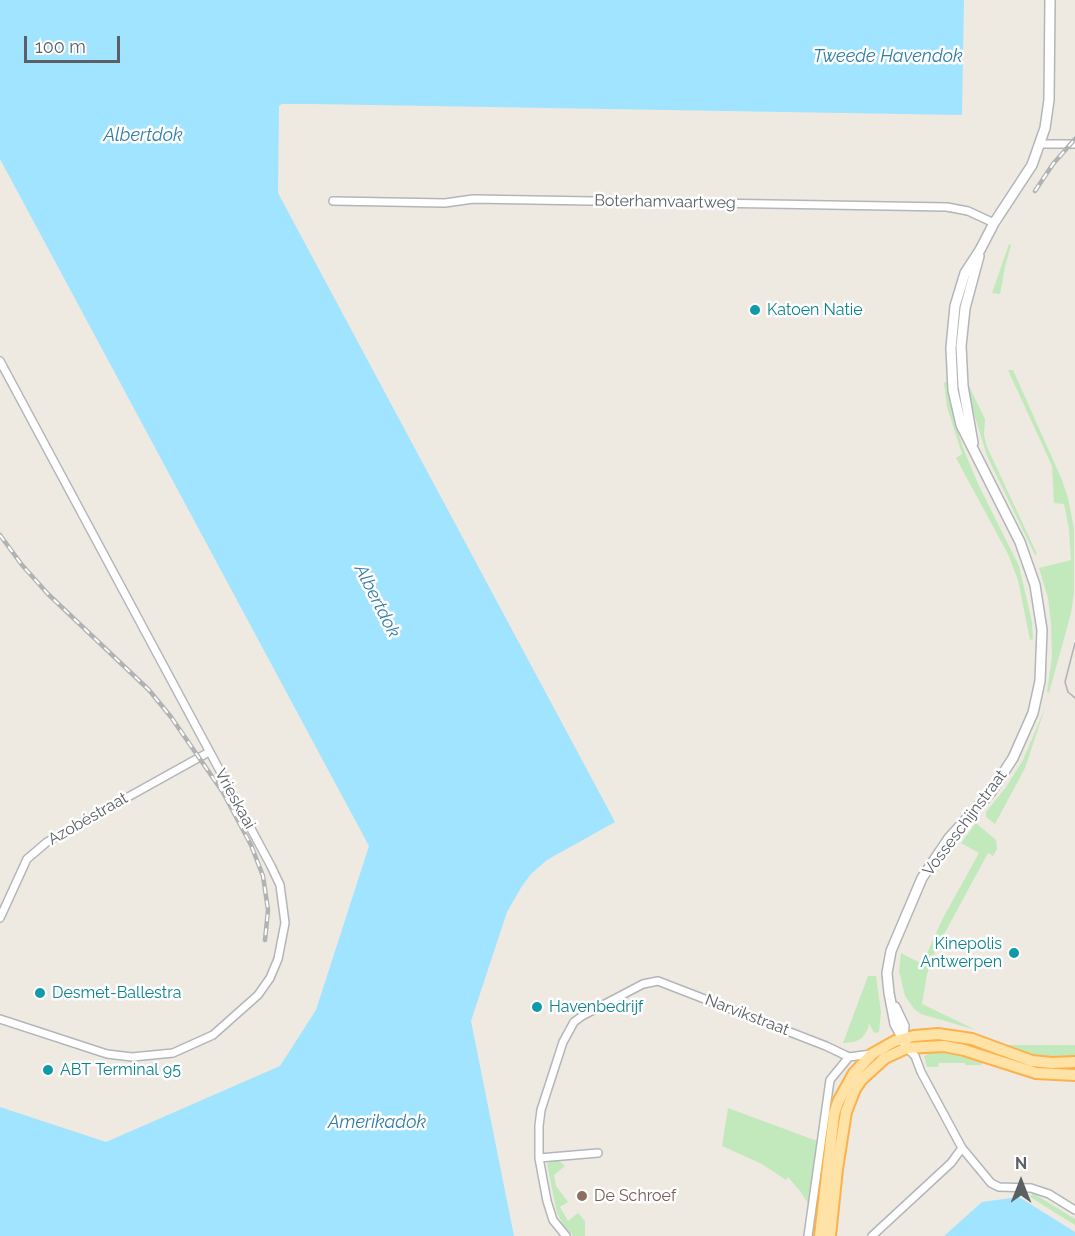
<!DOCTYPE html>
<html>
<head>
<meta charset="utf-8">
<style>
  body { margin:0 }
  #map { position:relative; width:1075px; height:1236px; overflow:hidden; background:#eee9e1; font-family:Raleway,sans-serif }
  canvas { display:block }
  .north { position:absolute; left:991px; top:1152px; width:60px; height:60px; -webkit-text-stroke:4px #fff; paint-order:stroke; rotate:0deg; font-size:16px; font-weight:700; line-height:24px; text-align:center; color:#5a6064 }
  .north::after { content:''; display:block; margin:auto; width:21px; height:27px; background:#5a6064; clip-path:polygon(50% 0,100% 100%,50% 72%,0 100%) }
  .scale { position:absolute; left:24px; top:36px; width:96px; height:27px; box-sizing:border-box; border:3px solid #5a6064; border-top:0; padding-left:8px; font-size:18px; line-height:21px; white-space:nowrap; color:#5a6064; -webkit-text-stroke:4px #fff; paint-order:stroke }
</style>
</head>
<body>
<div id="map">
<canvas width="1075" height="1236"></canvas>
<div class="north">N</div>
<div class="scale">100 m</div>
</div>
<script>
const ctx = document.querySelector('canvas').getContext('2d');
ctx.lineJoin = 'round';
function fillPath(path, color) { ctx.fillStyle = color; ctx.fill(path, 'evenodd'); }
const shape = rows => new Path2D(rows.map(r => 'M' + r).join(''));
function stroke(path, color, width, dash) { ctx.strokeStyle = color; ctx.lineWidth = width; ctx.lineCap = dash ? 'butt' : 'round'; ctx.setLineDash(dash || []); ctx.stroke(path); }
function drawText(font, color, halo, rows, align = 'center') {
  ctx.font = font + ' Raleway,sans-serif'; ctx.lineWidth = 5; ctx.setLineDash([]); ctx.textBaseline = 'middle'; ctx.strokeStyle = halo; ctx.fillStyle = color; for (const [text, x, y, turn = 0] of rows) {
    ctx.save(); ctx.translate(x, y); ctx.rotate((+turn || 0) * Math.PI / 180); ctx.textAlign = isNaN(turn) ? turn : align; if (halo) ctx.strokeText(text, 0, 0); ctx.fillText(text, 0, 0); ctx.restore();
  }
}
fillPath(shape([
  [1009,244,1011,245,1005,267,1000,294,992,293],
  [1008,370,1013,370,1062,480,1068,498,1074,529,1074,592,1071,613,1049,693,1047,692,1052,657,1051,623,1048,598,1039,568,1071,560,1069,529,1064,504,1054,503,1052,466],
  [947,381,958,432,964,450,978,484,1019,566,1032,622,1033,639,1030,640,1018,580,1008,554,956,458,962,454,947,407,944,383],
  [967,382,985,419,984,435,987,447,1037,554,1035,555,987,456,970,401],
  [1045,708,1025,768,995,824,986,817,986,812,1006,787,1023,760],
  [976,823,996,840,997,849,993,856,988,853,936,949,927,974,922,1004,976,1030,921,1014,914,1009,905,996,899,971,901,953,922,964,943,918,979,853,961,843],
  [868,976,876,976,881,1012,879,1032,874,1033,869,1023,868,1029,862,1038,854,1042,843,1043],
  [1004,1045,1075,1045,1075,1056,1038,1056,1014,1048,1012,1050],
  [934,1051,950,1053,982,1063,981,1065,965,1065,965,1063,939,1063,938,1067,927,1067,924,1056],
  [728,1108,817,1141,809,1205,800,1191,788,1177,786,1180,762,1164,722,1146],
  [553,1160,558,1160,565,1166,554,1175,556,1186,568,1202,560,1207,568,1221,578,1213,585,1221,585,1236,573,1236,564,1226,557,1213,547,1164],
  [1033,1193,1075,1219,1075,1225,1030,1197]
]), '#c2e9bb');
fillPath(shape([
  [0,0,964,0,962,115,312,104,282,104,279,106,278,193,615,822,547,860,531,874,522,886,507,912,471,1021,514,1236,0,1236,0,1107,106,1142,280,1066,316,1010,369,846,0,159],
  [1019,1197,1075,1232,1075,1236,944,1236,982,1202]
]), '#a1e4ff');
const minor = shape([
  [1041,144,1075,144],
  [333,201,445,203,473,199,947,207,968,211,994,223],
  [0,361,271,866,280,885,285,923,278,959,270,978,258,995,213,1035,173,1053,132,1057,107,1054,0,1019],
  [0,918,27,859,47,842,209,752],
  [907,1048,915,1056,921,1072,962,1148,991,1183,999,1187,1031,1188,1049,1194,1075,1210],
  [539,1158,598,1153],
  [566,1236,553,1220,547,1201,539,1158,539,1126,541,1110,563,1042,574,1022,582,1016,643,984,658,981,826,1046,849,1057],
  [808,1236,830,1080,849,1057,871,1054],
  [872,1236,951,1163,962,1148]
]);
const tertiary = shape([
  [973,443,963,386,961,346,965,308,979,256],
  [895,1007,904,1026,903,1039],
  [905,1043,895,1024,889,993,887,973,891,951,922,878,949,838,991,792,1013,758,1033,713,1040,681,1042,630,1035,585,1020,542,961,425,953,390,951,348,955,306,965,273,980,250,994,223,1032,165,1045,128,1049,100,1050,0]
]);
const primary = shape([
  [820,1236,834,1114,838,1102,854,1073,872,1054,895,1041,914,1036,938,1034,972,1039,1032,1061,1052,1063,1075,1062],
  [830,1236,837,1169,846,1112,855,1089,861,1080,885,1058,907,1048,944,1046,964,1050,1036,1073,1075,1075]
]);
stroke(minor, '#b2b6ba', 10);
stroke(tertiary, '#b2b6ba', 12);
stroke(primary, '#feb04b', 14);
stroke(minor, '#fff', 7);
stroke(tertiary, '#fff', 9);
stroke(primary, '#ffe3a6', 10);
stroke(shape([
  [1075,643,1065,682,1068,692,1075,698]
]), '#b1b2b3', 1.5);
const rail = shape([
  [1035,191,1053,164,1075,139],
  [0,535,22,565,48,594,149,690,171,717,222,791],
  [219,785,251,845,263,876,268,910,265,940]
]);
stroke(rail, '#b1b2b3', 4.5);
stroke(rail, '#fff', 2, [7]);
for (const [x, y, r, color] of [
  [755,310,6,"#0f9aa8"],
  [1014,953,6,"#0f9aa8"],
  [40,993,6,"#0f9aa8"],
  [537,1007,6,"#0f9aa8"],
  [48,1070,6,"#0f9aa8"],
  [582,1196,6,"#8d6e63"]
]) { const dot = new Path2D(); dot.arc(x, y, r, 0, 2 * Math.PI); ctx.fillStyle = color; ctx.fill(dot); stroke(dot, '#fff', 2); }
drawText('16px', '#5a6064', '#fff', [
  ["Boterhamvaartweg",665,202,1],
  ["Vrieskaai",235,799,61],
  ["Azobéstraat",88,819,-30],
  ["Vosseschijnstraat",965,823,-53],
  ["Narvikstraat",747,1015,21]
]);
drawText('16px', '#0d838f', '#fff', [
  ["Katoen Natie",767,310],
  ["Kinepolis",1002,944,"right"],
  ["Antwerpen",1002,962,"right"],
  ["Desmet-Ballestra",52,993],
  ["Havenbedrijf",549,1007],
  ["ABT Terminal 95",60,1070]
], 'left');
drawText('16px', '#785e54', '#fff', [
  ["De Schroef",594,1196]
], 'left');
drawText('italic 18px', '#317da7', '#fff', [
  ["Tweede Havendok",888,57],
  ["Albertdok",143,136],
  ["Albertdok",377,601,63],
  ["Amerikadok",377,1123]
]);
</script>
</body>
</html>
